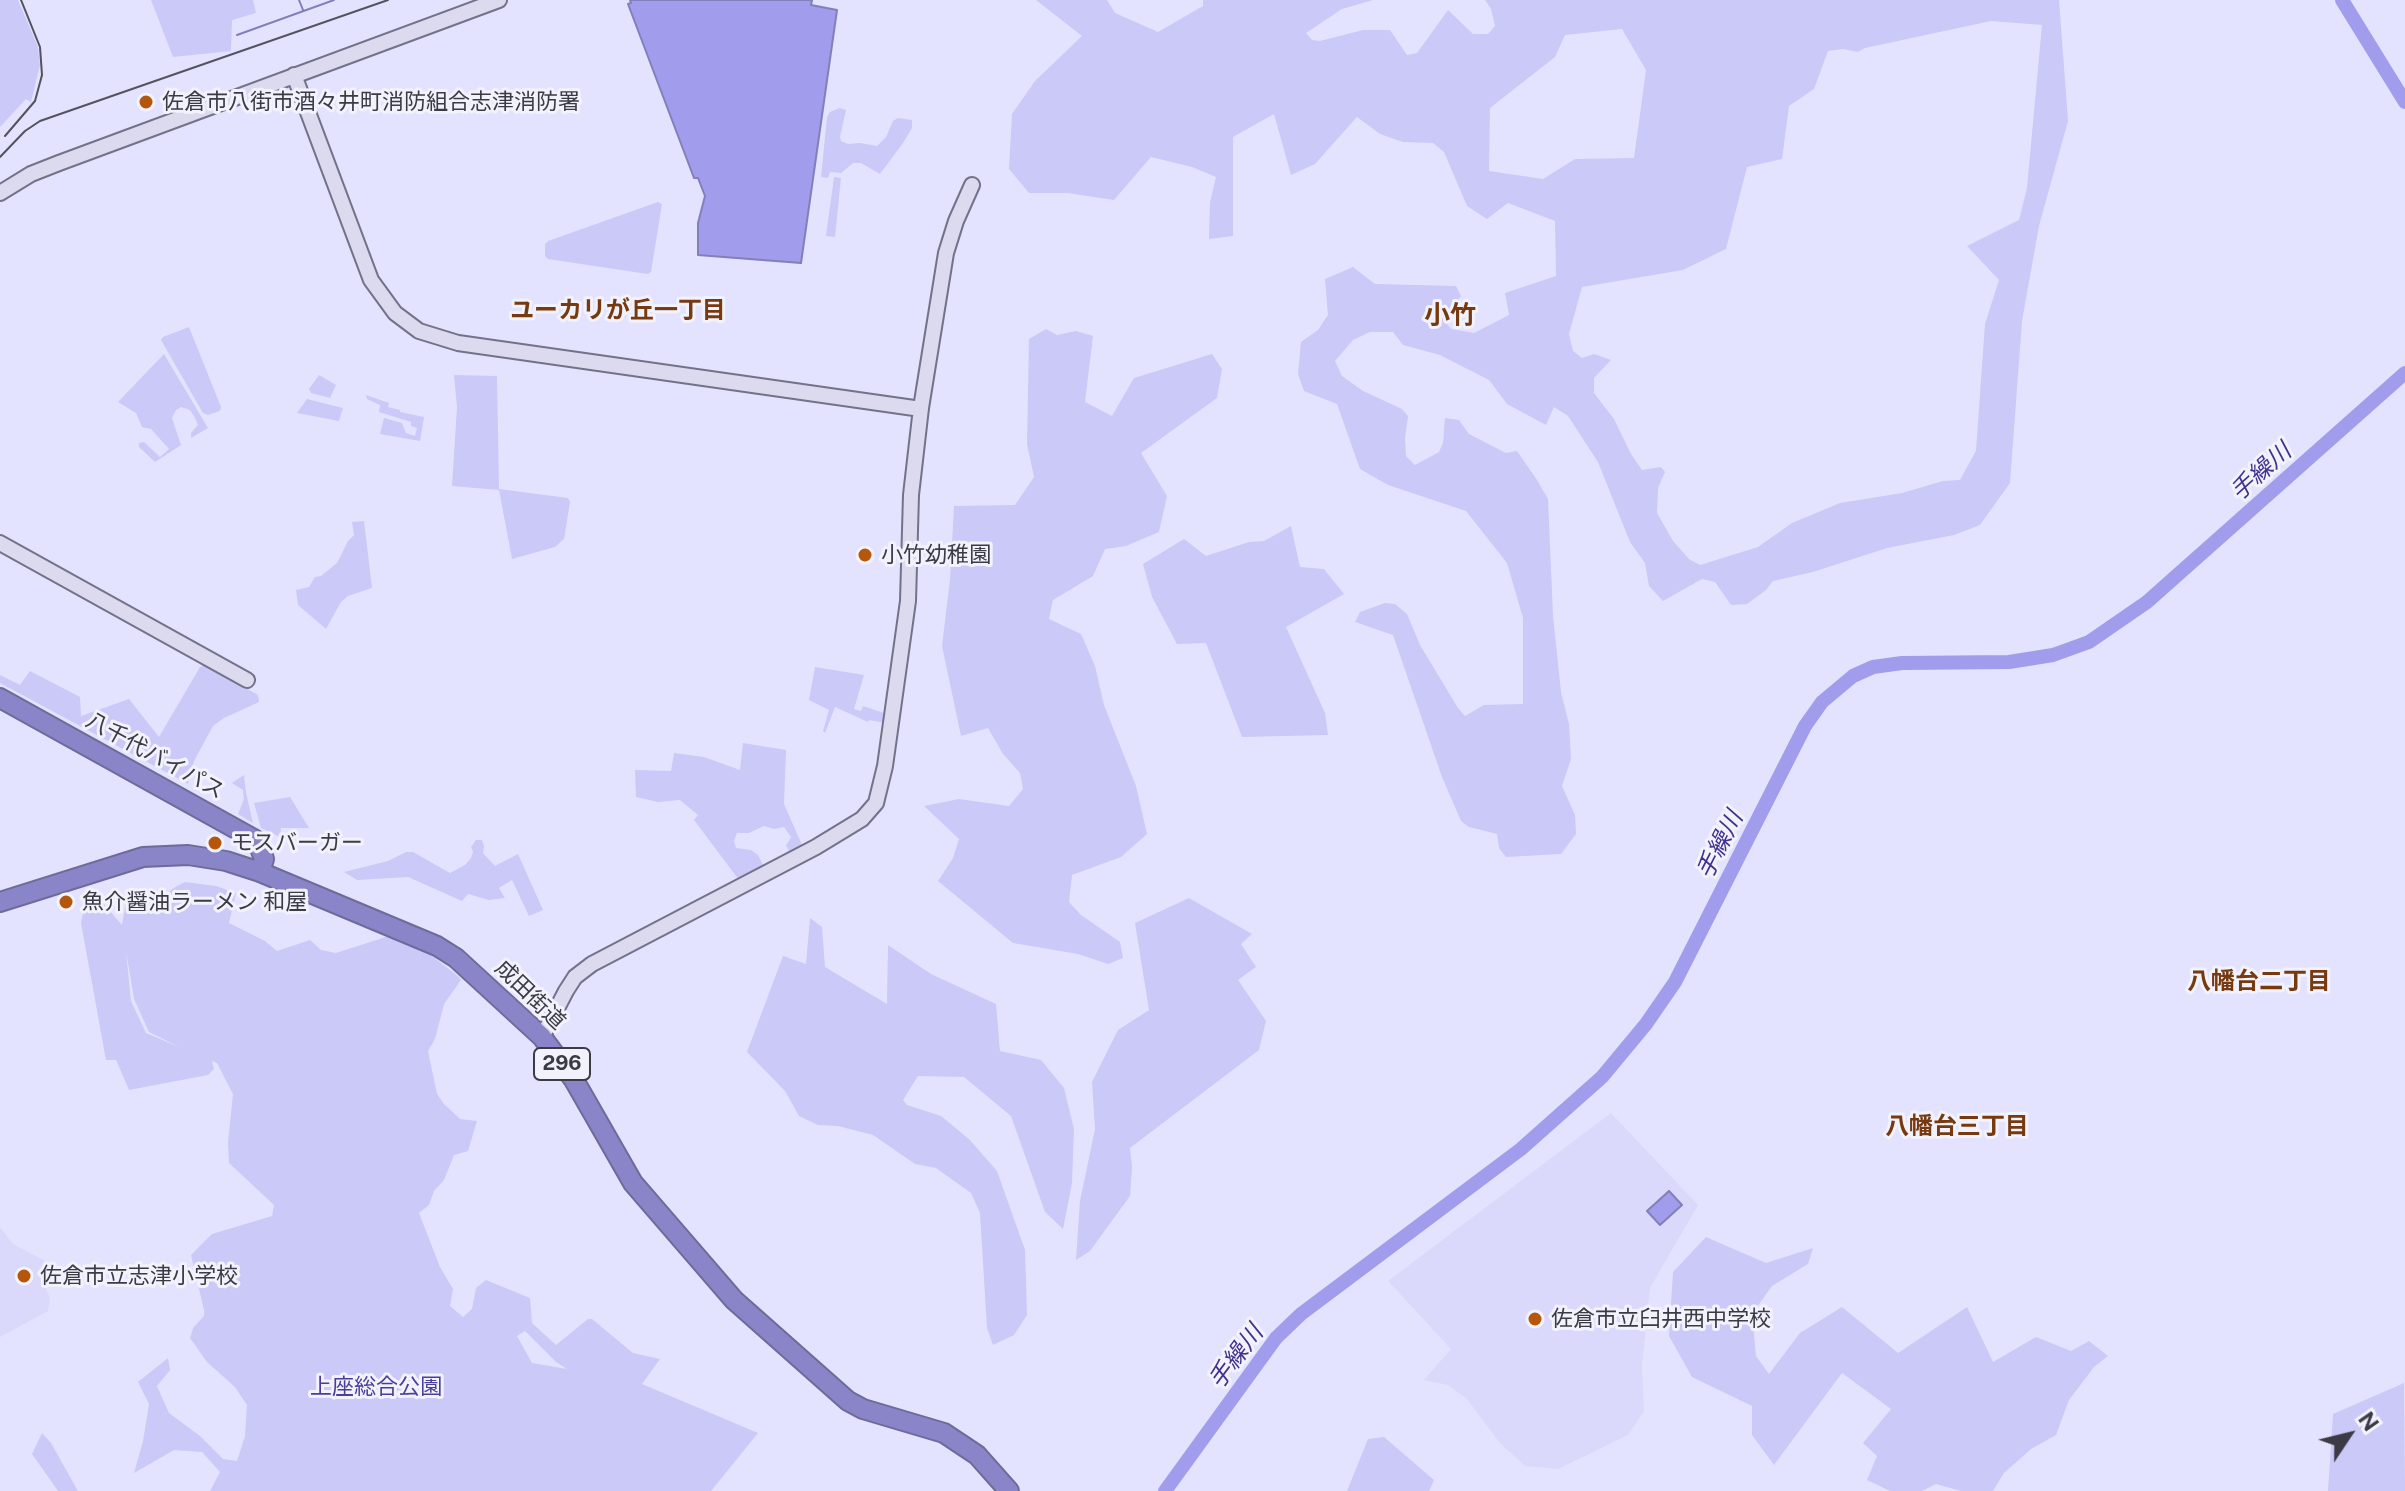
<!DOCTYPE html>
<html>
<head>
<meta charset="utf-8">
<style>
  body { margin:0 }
  #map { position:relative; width:2405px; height:1491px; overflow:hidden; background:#e3e3ff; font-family:"Public Sans",sans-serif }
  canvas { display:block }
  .north { position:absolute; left:2309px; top:1395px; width:80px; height:80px; -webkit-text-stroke:6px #f2f2fd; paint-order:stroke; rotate:55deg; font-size:22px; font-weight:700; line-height:32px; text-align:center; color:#3b3a45 }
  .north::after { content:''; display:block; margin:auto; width:28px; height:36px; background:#3b3a45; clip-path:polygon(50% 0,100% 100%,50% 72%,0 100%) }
</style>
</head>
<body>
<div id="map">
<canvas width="2405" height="1491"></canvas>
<div class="north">N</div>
</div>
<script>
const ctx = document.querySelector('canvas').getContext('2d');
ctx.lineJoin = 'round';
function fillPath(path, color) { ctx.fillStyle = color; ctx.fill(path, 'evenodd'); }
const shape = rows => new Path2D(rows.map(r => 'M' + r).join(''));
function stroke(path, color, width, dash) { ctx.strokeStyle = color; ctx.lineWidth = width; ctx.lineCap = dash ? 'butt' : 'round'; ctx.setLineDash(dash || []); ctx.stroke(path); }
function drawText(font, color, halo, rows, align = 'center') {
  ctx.font = font + ' "Public Sans","Noto Sans JP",sans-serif'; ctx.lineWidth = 6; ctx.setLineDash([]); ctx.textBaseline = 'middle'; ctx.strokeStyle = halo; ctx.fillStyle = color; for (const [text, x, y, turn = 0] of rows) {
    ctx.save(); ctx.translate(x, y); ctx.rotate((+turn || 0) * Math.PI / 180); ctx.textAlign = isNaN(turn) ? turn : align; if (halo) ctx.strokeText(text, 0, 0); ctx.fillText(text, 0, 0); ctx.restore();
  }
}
fillPath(shape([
  [1611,1113,1698,1205,1650,1288,1642,1366,1644,1411,1628,1435,1558,1469,1525,1466,1499,1442,1467,1399,1448,1385,1424,1380,1451,1349,1388,1281],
  [0,1227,13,1244,49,1263,46,1289,50,1298,48,1311,0,1337]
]), '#dad9fc');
fillPath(shape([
  [0,0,18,0,38,47,40,65,31,102,26,99,0,127],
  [151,0,253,0,256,13,232,20,231,51,173,57],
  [1036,0,1107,0,1115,13,1158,32,1203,6,1203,0,1373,0,1342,9,1306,33,1312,40,1320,41,1363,30,1390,30,1407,55,1417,53,1448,10,1473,34,1488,34,1495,26,1491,9,1485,0,2059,0,2068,121,2039,226,2022,321,2010,483,1980,525,1954,535,1887,548,1813,572,1773,581,1766,590,1747,604,1731,605,1715,582,1702,579,1663,601,1649,586,1645,563,1630,542,1598,462,1568,416,1554,407,1546,425,1507,404,1489,380,1440,355,1403,345,1393,332,1370,332,1353,340,1335,361,1342,376,1363,391,1402,409,1408,416,1405,438,1406,456,1415,465,1439,452,1443,443,1445,418,1459,420,1469,434,1506,453,1517,451,1537,480,1548,499,1553,616,1561,692,1569,724,1571,759,1562,786,1575,815,1576,834,1561,854,1506,857,1499,848,1497,834,1469,827,1461,821,1442,777,1393,635,1355,622,1360,612,1385,603,1395,604,1407,614,1420,645,1458,708,1465,716,1484,705,1523,704,1523,618,1507,563,1466,511,1388,485,1360,469,1337,404,1304,391,1298,374,1301,342,1318,330,1328,315,1325,279,1353,267,1375,284,1456,286,1461,296,1444,320,1451,329,1474,333,1509,315,1505,293,1556,276,1555,221,1508,203,1487,219,1467,206,1444,152,1433,143,1403,142,1380,134,1357,117,1315,164,1291,175,1274,114,1233,137,1233,236,1209,239,1210,202,1216,177,1192,167,1151,157,1114,200,1068,193,1029,193,1009,169,1012,114,1035,81,1082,36],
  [1991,21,2042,25,2027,188,2019,220,1967,246,1999,280,1985,324,1976,451,1960,480,1943,481,1902,493,1840,503,1792,523,1758,547,1700,565,1689,559,1673,541,1657,513,1658,488,1665,472,1661,467,1642,470,1631,454,1614,419,1594,393,1594,378,1611,360,1594,354,1582,358,1573,351,1569,334,1582,287,1683,270,1726,249,1747,167,1782,159,1789,106,1814,89,1828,51,1843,49,1858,52,1865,48],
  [1622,29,1646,70,1634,158,1575,159,1543,179,1489,171,1490,108,1555,57,1565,35],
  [840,108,846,110,840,137,841,141,848,144,860,143,877,146,886,137,893,121,898,118,912,120,912,128,903,143,880,174,861,163,853,163,841,173,830,172,828,178,821,177,827,117,830,112],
  [834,177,841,178,835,237,826,236],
  [658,202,662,204,651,272,648,274,548,259,545,256,545,244,548,241],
  [189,327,221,407,220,411,208,415,203,413,161,340,163,337],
  [1046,329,1057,335,1076,331,1093,336,1085,402,1112,416,1134,378,1212,354,1222,369,1217,398,1141,453,1167,496,1159,532,1126,546,1105,549,1093,576,1053,600,1049,619,1081,634,1095,666,1104,705,1136,786,1147,834,1121,857,1072,875,1069,902,1081,915,1120,942,1123,958,1108,964,1078,954,1013,943,938,881,953,858,959,839,924,806,959,799,1009,806,1023,789,1020,773,1003,754,988,728,961,736,942,646,950,579,954,506,1015,505,1034,477,1027,444,1029,339],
  [164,354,208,428,191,438,191,433,198,425,194,416,190,410,181,407,176,410,172,418,181,445,155,462,139,447,139,443,144,442,160,457,169,449,151,429,142,427,136,413,118,402],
  [319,375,336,385,330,398,311,393,309,389],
  [454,375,497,376,499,489,568,498,570,502,564,539,555,547,512,559,499,490,452,486,457,407],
  [366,395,389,403,388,407,400,410,400,412,424,417,420,441,380,434,384,418,402,423,406,433,415,436,417,428,411,426,411,422,379,412,380,405,367,399],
  [307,399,343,408,339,421,297,413],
  [364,521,372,588,348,596,341,602,326,629,298,605,296,590,309,587,315,577,321,576,337,563,348,541,354,535,352,522],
  [1291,526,1300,567,1324,569,1344,594,1286,627,1325,713,1328,735,1242,737,1206,643,1177,644,1152,597,1143,564,1184,539,1206,556,1249,542,1264,541],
  [205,665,258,695,259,702,224,718,213,726,194,761,188,784,0,683,0,675,20,685,30,671,80,697,81,716,129,699,159,737,200,667],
  [815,667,864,675,854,709,861,711,863,706,887,714,886,723,869,720,868,722,835,707,825,733,823,731,829,710,809,700],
  [743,743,786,750,784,804,802,845,790,852,786,846,791,837,784,827,774,829,764,826,749,833,737,833,734,841,736,848,751,850,758,855,764,867,739,880,694,820,698,815,680,800,658,802,636,797,635,770,671,771,674,753,704,757,740,770],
  [244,775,246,793,253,823,238,814,244,799,243,790,232,783],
  [290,797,309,828,281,828,280,837,261,828,254,803],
  [476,840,482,840,484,846,483,853,495,866,518,854,543,910,529,916,512,880,499,888,505,898,489,900,468,894,462,901,408,877,357,880,344,872,388,861,406,852,413,852,450,873,465,865,471,858,473,852,471,847],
  [185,882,216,886,236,893,229,923,265,941,277,951,310,940,321,950,336,953,395,934,419,946,458,976,461,980,444,1004,435,1039,428,1051,437,1094,444,1104,460,1119,477,1121,468,1151,454,1155,444,1180,434,1191,429,1205,419,1213,440,1267,453,1289,450,1306,463,1317,472,1309,476,1288,486,1280,530,1298,532,1323,556,1345,588,1319,592,1319,633,1353,660,1359,642,1384,758,1433,711,1491,210,1491,220,1472,202,1452,174,1450,134,1473,143,1441,149,1404,138,1382,168,1358,170,1370,157,1386,169,1413,200,1436,223,1459,237,1461,245,1436,247,1405,235,1387,207,1362,190,1338,193,1328,204,1316,204,1310,191,1255,212,1234,272,1216,274,1205,229,1163,228,1142,233,1094,217,1063,212,1061,214,1069,208,1075,129,1090,116,1060,106,1060,81,923,85,903,95,894,122,925,125,908,135,898,157,909,158,904,172,889],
  [126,951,134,999,149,1032,179,1047,146,1033,131,1001],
  [525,1331,556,1362,567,1369,532,1363,517,1336],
  [1189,898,1252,934,1241,944,1256,967,1238,980,1266,1021,1259,1050,1130,1148,1132,1167,1130,1196,1090,1251,1076,1260,1080,1201,1095,1129,1092,1082,1118,1030,1149,1010,1135,923],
  [810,918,822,927,825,967,887,1004,888,945,931,974,996,1004,1000,1051,1041,1060,1064,1088,1074,1129,1072,1183,1063,1229,1045,1212,1011,1116,964,1077,918,1076,903,1100,907,1105,941,1116,970,1140,997,1171,1025,1250,1027,1315,1014,1335,993,1345,987,1328,980,1213,971,1193,936,1168,915,1164,873,1135,838,1126,818,1125,799,1116,785,1091,747,1052,783,956,806,964],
  [1706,1237,1766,1263,1813,1248,1808,1264,1772,1286,1752,1314,1756,1356,1769,1374,1800,1333,1842,1307,1898,1353,1967,1307,1993,1362,2036,1337,2071,1351,2089,1341,2108,1356,2094,1367,2069,1400,2056,1435,2031,1449,2004,1473,1993,1491,1961,1491,1936,1484,1922,1491,1890,1491,1867,1480,1877,1456,1863,1443,1891,1409,1842,1373,1774,1465,1752,1435,1752,1406,1692,1377,1669,1336,1673,1272],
  [2404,1383,2405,1491,2328,1491,2333,1414],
  [42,1433,51,1443,78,1491,58,1491,32,1454],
  [1384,1437,1434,1480,1429,1491,1347,1491,1368,1439]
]), '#cac9f8');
const water = shape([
  [630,0,812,0,811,5,837,10,801,263,698,255,698,223,705,196,698,178,694,178,628,4,631,3,630,0],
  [1669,1191,1682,1205,1660,1225,1647,1211,1669,1191]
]);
fillPath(water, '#a19cec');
stroke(water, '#827fba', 2);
stroke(shape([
  [299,0,303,10],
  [237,35,334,0]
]), '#827fba', 2);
stroke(shape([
  [2342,0,2405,102],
  [1165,1491,1276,1338,1301,1314,1521,1149,1602,1077,1646,1024,1675,982,1805,726,1822,702,1853,676,1873,667,1902,663,2009,662,2053,655,2089,642,2147,602,2405,373]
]), '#a19cec', 14);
const secondary = shape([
  [294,75,371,280,395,313,419,331,458,343,921,409],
  [0,193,31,174,59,163,499,0],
  [0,543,247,680],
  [542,1037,566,991,575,977,592,964,816,847,862,819,876,803,885,766,908,601,911,495,921,408,946,253,956,221,972,185]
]);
const highway = shape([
  [0,698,254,839,258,843,264,859,260,872],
  [0,902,143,857,188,855,226,861,260,872,437,946,456,958,542,1037,574,1080,633,1183,734,1300,848,1401,863,1409,944,1433,977,1455,1009,1491]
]);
stroke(secondary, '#72728a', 18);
stroke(highway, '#6e6b9a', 22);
stroke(secondary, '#dcdaee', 14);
stroke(highway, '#8985c8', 18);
stroke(shape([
  [5,136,35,101,42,75,40,47,21,0],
  [0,157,25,131,40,121,388,0]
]), '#53525f', 2);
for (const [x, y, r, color] of [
  [146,102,8,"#b5560b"],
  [865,555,8,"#b5560b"],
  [215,843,8,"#b5560b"],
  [66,902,8,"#b5560b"],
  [24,1276,8,"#b5560b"],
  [1535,1319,8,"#b5560b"]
]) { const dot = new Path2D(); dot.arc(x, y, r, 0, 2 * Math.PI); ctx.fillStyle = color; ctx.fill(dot); stroke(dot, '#f2f2fd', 3); }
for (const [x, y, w] of [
  [562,1064,56]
]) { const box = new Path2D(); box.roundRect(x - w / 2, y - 16, w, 32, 6); ctx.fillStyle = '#f2f2fd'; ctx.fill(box); stroke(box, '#3b3a45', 2); }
drawText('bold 20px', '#3b3a45', null, [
  ["296",562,1064]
]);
drawText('22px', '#3b3a45', '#f2f2fd', [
  ["佐倉市八街市酒々井町消防組合志津消防署",162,102],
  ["小竹幼稚園",881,555],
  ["モスバーガー",231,843],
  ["魚介醤油ラーメン 和屋",82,902],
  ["佐倉市立志津小学校",40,1276],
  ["佐倉市立臼井西中学校",1551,1319]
], 'left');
drawText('22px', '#3b3a45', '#f2f2fd', [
  ["八千代バイパス",155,756,29],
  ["成田街道",530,995,44]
]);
drawText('22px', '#4d3d9a', '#f2f2fd', [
  ["上座総合公園",376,1387]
]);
drawText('bold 24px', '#773a10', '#f2f2fd', [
  ["ユーカリが丘一丁目",618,311],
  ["八幡台二丁目",2259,982],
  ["八幡台三丁目",1957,1127]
]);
drawText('italic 24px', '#43318e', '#f2f2fd', [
  ["手繰川",2261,472,-42],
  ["手繰川",1720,845,-63],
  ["手繰川",1236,1357,-53]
]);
drawText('bold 26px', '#773a10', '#f2f2fd', [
  ["小竹",1450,316]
]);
</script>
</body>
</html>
